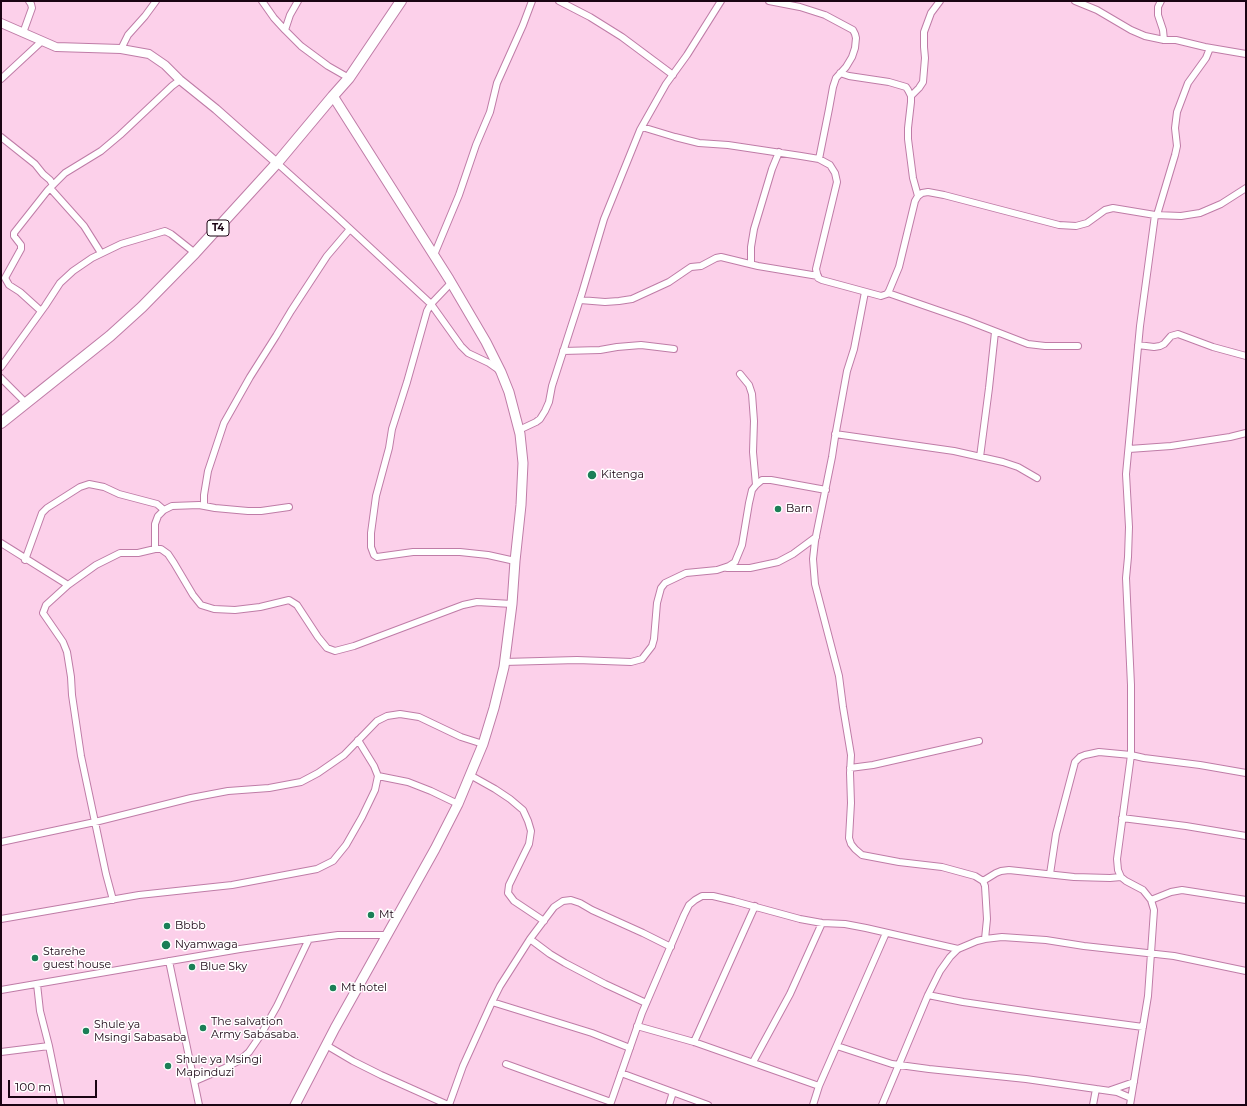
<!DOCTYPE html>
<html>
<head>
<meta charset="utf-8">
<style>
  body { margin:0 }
  #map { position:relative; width:1247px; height:1106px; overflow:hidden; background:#fcd0ea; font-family:Montserrat,sans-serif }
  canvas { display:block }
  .frame { position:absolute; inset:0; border:2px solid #1a0413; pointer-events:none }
  .scale { position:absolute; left:8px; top:1080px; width:89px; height:18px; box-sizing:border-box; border:2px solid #1a0413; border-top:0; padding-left:5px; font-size:12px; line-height:14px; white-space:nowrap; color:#1a0413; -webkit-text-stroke:3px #fff; paint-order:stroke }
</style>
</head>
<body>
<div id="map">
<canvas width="1247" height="1106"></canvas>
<div class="frame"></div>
<div class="scale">100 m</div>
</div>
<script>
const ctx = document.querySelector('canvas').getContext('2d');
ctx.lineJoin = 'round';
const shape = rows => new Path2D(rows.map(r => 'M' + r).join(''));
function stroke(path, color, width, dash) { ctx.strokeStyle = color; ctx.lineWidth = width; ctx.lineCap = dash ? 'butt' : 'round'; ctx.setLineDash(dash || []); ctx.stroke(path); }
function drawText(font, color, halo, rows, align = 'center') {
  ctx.font = font + ' Montserrat,sans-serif'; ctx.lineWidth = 3; ctx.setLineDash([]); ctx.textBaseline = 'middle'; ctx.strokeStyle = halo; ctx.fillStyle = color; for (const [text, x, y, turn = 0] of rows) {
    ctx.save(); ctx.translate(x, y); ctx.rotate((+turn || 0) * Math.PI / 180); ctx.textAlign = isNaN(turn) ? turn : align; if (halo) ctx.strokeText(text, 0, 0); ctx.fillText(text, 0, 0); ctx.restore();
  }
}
const minor = shape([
  [262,1,274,18,285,30],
  [298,1,290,15,285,30,301,46,328,66,349,78],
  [559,1,590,17,622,37,673,75],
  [769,1,800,7,825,15,853,30,855,34,856,38,855,48,852,57,846,67,836,78,833,87,829,109,819,159],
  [1075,1,1097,10,1131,30,1145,36,1164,40,1176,40,1205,47,1246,54],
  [1161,1,1158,7,1158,15,1163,30,1164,40],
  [23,33,32,8,31,4,29,1],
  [121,49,128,35,145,16,156,1],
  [840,73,849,76,889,82,906,87,908,90,911,96,911,102,908,128,908,139,913,178,918,196],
  [1,79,42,41],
  [911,96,919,88,923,82,925,58,924,47,924,32,931,13,940,1],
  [642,127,675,137,699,143,728,145,801,156,819,159,830,165,835,173,837,182,816,269,818,278,822,280,881,296,887,294,889,291,899,267,915,201,918,196,922,193,928,192,944,195,1059,225,1076,226,1087,223,1105,210,1113,208,1155,215,1181,216,1200,213,1221,204,1246,188],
  [1,137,35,164,43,174,50,180,53,185],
  [277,163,335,215,431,304,461,346,468,353,489,363,499,370],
  [50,188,84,226,101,253],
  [1157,215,1175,155,1177,146,1175,128,1177,112,1188,83,1206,58,1210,48],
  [434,255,459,195,476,145,490,112,497,83,523,25,532,1],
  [751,264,751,247,754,229,772,169,779,152],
  [451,283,431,304,427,311,407,382,392,429,389,448,376,496,371,533,371,547,374,555,377,557,413,552,460,552,488,555,515,561],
  [865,292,854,349,847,371,835,437,832,457,815,541,813,559,815,584,839,676,843,707,851,755,850,773,851,803,849,838,851,844,855,849,862,855,899,862,942,867,975,876,983,881,985,886,987,919,985,939],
  [888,293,966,320,1028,344,1045,346,1078,346],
  [580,300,605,302,619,301,632,299,669,282,691,267,701,266,716,258,721,257,758,266,818,276],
  [41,311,20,292,9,285,5,278,21,249,21,245,14,236,14,233,48,190,65,173,101,151,120,135,172,86,180,80],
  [1138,345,1154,347,1160,346,1164,344,1171,336,1178,334,1213,347,1246,356],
  [563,351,600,350,617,347,641,345,674,349],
  [1,367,45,306,60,283,73,271,92,258,121,244,165,231,171,234,195,253],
  [740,374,749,385,752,394,754,421,753,452,756,485],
  [1,378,26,403],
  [519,430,536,422,540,419,545,411,549,402,552,386,582,293,604,219,640,130,666,84,687,55,721,1],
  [835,434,954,451,1003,462,1018,467,1037,478],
  [1129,449,1171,446,1230,437,1246,433],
  [980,457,989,388,995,332],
  [204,506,204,495,208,471,224,423,250,377,276,336,291,311,327,256,350,229],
  [1,543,68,585],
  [155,549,155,524,158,516,164,510,172,506,199,505,215,508,248,511,261,511,289,507],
  [25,560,42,513,47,508,80,487,89,484,104,487,119,494,157,504,164,510],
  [727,568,750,568,778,562,793,554,816,537],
  [504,662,577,660,631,662,642,659,652,646,654,639,657,603,661,588,665,583,686,573,717,570,729,566,735,562,742,545,749,503,752,490,756,485,762,480,771,480,826,490],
  [850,768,873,765,979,741],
  [470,775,495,789,510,799,523,810,528,821,531,831,529,844,509,885,508,893,514,901,544,921],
  [378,776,408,782,431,791,458,804],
  [1122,818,1186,826,1246,836],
  [1,842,95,822,191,798,228,791,269,788,301,782,318,773,344,755,377,721,387,716,400,714,419,717,461,737,483,744],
  [1050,874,1056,834,1075,762,1080,757,1085,755,1099,752,1131,755,1144,758,1200,765,1246,773],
  [983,881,996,873,1001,871,1009,870,1074,877,1110,878,1121,877],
  [113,900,106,874,81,756,72,695,71,677,67,652,63,642,43,613,46,605,68,585,96,565,120,553,138,553,155,549,161,549,168,554,174,563,193,595,201,605,214,609,235,610,260,607,289,600,297,605,318,637,327,648,335,651,354,646,463,605,477,602,512,604],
  [1151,900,1171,892,1182,890,1246,900],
  [1,919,139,895,232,885,317,869,333,861,346,845,362,817,375,790,378,776,374,766,358,740],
  [530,939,550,954,565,963,605,984,646,1003],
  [169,961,199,1105],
  [37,984,40,1011,49,1046,61,1105],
  [1,990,240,949,309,939,338,935,387,935],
  [928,995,963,1002,1038,1013,1143,1027],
  [492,1002,592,1033,630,1048],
  [637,1026,694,1042,819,1086],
  [694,1042,755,906],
  [326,1045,353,1061,381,1075,448,1105],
  [837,1046,892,1064,929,1069,1026,1079,1117,1092,1131,1098],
  [1,1052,49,1046],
  [753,1062,790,994,822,923],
  [506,1064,611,1102],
  [621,1073,708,1105],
  [195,1081,225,1068,240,1060,249,1052,260,1036,277,1006,309,939],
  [1111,1090,1134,1082],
  [449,1105,463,1066,492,1002,500,986,530,939,554,907,563,901,571,900,580,903,592,910,643,933,671,947],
  [610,1105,642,1013,684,915,689,905,695,900,702,896,713,896,734,901,800,919,822,923,845,924,866,928,958,949],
  [669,1105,673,1092],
  [813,1105,819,1086,886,933],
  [882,1105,928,995,940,971,950,957,958,949,977,941,985,939,1002,937,1046,940,1084,946,1174,956,1246,971],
  [1093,1105,1096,1089],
  [1130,1105,1148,996,1154,910,1151,900,1143,890,1126,881,1121,877,1118,870,1117,859,1131,755,1131,685,1126,578,1128,557,1129,527,1126,474,1140,326,1155,215]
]);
const tertiary = shape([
  [1,23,56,47,121,49,149,54,165,65,180,80,216,109,277,163]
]);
const secondary = shape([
  [295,1105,335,1028,435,849,458,804,483,744,494,708,504,667,512,604,515,561,521,505,523,463,520,434,509,392,501,372,486,342,449,279,333,96]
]);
const trunk = shape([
  [1,423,110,336,142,307,195,253,277,163,333,96,349,78,401,1]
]);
stroke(minor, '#bf7ca7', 8);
stroke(tertiary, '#bf7ca7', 10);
stroke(secondary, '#bf7ca7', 11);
stroke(trunk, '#bf7ca7', 12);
stroke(minor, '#fff', 6);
stroke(tertiary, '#fff', 8);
stroke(secondary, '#fff', 9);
stroke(trunk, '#fff', 10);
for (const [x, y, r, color] of [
  [592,475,5,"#1b7f57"],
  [778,509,4,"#1b7f57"],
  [371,915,4,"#1b7f57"],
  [167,926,4,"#1b7f57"],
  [166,945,5,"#1b7f57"],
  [35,958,4,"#1b7f57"],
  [192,967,4,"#1b7f57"],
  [333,988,4,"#1b7f57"],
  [203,1028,4,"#1b7f57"],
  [86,1031,4,"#1b7f57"],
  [168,1066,4,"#1b7f57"]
]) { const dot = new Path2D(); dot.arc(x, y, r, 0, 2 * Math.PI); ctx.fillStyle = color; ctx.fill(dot); stroke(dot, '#fff', 1.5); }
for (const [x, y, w] of [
  [218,228,22]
]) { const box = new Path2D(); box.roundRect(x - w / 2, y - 8, w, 16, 3); ctx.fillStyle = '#fff'; ctx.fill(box); stroke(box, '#1a0413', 1); }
drawText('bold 10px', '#1a0413', null, [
  ["T4",218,228]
]);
drawText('11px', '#1a0413', '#fff', [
  ["Kitenga",601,475],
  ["Barn",786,509],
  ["Mt",379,915],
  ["Bbbb",175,926],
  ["Nyamwaga",175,945],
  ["Starehe",43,952],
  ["guest house",43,965],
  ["Blue Sky",200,967],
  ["Mt hotel",341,988],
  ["The salvation",211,1022],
  ["Army Sabasaba.",211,1035],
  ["Shule ya",94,1025],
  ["Msingi Sabasaba",94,1038],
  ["Shule ya Msingi",176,1060],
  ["Mapinduzi",176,1073]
], 'left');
</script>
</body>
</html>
